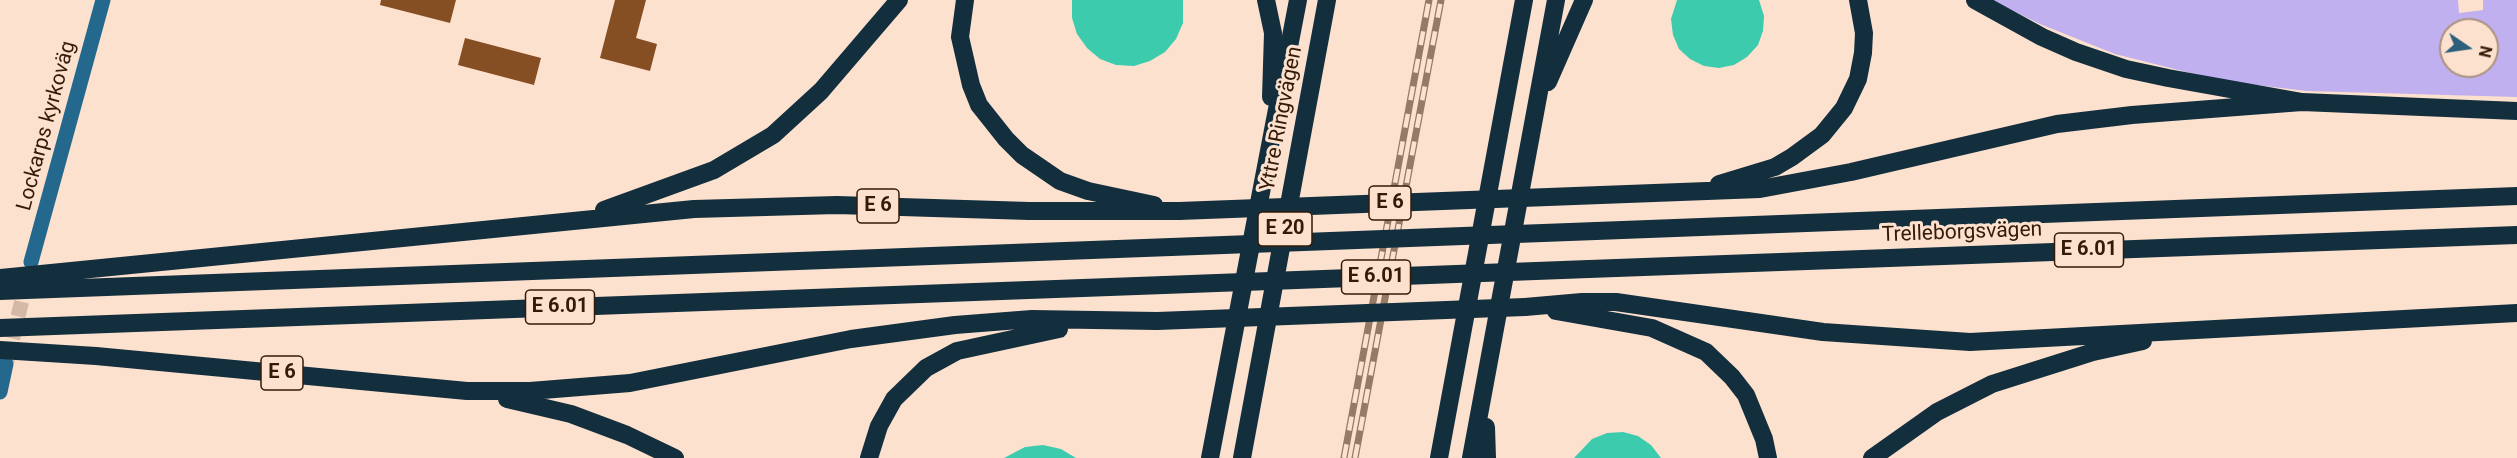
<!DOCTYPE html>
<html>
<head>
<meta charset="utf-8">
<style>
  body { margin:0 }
  #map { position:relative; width:2517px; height:458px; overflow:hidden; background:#fde1cf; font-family:Roboto,sans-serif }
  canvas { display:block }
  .north { position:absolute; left:2439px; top:18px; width:60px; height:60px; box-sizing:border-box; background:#fde1cf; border:2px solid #ac927f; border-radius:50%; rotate:103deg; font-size:16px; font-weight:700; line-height:24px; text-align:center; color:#331b07 }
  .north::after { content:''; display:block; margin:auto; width:21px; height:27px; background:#2c5f7c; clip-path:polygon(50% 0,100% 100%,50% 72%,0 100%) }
</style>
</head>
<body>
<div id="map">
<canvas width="2517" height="458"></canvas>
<div class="north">N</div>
</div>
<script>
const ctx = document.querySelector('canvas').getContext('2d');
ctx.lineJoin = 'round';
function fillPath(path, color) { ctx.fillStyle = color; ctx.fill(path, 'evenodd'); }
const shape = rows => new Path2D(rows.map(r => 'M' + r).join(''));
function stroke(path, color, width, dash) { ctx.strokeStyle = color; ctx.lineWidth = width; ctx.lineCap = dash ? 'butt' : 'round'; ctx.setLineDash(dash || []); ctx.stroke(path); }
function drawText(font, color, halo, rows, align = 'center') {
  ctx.font = font + ' Roboto,sans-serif'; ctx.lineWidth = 6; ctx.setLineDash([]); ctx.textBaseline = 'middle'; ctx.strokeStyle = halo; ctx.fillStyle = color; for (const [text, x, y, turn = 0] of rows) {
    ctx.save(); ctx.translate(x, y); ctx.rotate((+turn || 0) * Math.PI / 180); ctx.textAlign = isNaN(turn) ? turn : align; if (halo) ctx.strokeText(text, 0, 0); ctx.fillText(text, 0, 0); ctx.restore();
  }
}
fillPath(shape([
  [1991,0,2458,0,2459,13,2483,10,2483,0,2517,0,2517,97,2307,91,2222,81,2115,54,2040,24],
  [2451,30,2487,30,2487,66,2451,66]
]), '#c0b0ef');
fillPath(shape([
  [1072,0,1183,0,1183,23,1176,39,1165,52,1150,61,1134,66,1116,65,1100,59,1087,48,1077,34,1072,18],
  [1677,0,1759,0,1764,16,1763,31,1758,45,1747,57,1734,65,1719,68,1704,66,1690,59,1679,49,1673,35,1671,19],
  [1623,432,1638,436,1651,445,1661,458,1574,458,1592,439,1607,433],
  [1043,445,1061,449,1076,458,1004,458,1025,447]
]), '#3dcbae');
fillPath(shape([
  [381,0,456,0,450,23,380,5],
  [615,0,646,0,636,38,657,44,650,71,600,58],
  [465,38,541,58,534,85,458,65]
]), '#864e23');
stroke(shape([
  [7,361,27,280]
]), '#d5b9a7', 15, [15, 8]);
stroke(shape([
  [31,262,103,0],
  [0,392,6,364]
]), '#24698d', 15);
stroke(shape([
  [965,0,960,37,971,85,979,105,1006,139,1022,155,1060,181,1088,191,1154,205],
  [1266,0,1273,33,1271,97],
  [1975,0,2042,37,2076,52,2126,69,2168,78,2302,102,2517,111],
  [1548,82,1584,0],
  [1719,184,1775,167,1792,157,1822,135,1844,108,1858,79,1863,53,1864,33,1858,0],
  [1601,195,1760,189,1851,172,2057,124,2132,115,2302,102],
  [604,210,714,170,773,135,821,91,899,0],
  [1596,231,2517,196],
  [1589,269,2517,235],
  [0,278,694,209,837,205,1029,211,1179,211],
  [0,291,1171,247],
  [1525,307,1582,302,1616,302,1823,332,1970,342,2517,313],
  [1556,311,1652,328,1706,352,1732,377,1746,395,1764,439,1768,458],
  [0,328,1164,285],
  [0,350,96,356,467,391,530,391,630,383,851,339,955,325,1032,319,1157,321],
  [507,399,571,414,627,435,675,458],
  [1486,427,1487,458],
  [869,458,879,426,894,399,926,368,957,351,1059,329],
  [1210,458,1298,0],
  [1242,458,1327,0],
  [1439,458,1524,0],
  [1471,458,1556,0],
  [1872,458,1937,412,1992,384,2093,352,2143,341]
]), '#132f3e', 18);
const rail = shape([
  [1344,458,1429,0],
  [1355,458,1441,0]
]);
stroke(rail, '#947a67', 7);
stroke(rail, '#fde1cf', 4.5, [14]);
stroke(shape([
  [1179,211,1601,195],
  [1171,247,1596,231],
  [1164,285,1589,269],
  [1157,321,1525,307]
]), '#132f3e', 18);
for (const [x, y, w] of [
  [1390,203,42],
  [878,206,42],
  [1285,229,54],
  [2089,250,69],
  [1376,277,69],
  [560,307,69],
  [282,373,42]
]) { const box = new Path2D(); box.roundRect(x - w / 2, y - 17, w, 34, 4.5); ctx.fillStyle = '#fde1cf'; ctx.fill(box); stroke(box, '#331b07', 1.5); }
drawText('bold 20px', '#331b07', null, [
  ["E 6",1390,203],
  ["E 6",878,206],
  ["E 20",1285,229],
  ["E 6.01",2089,250],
  ["E 6.01",1376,277],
  ["E 6.01",560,307],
  ["E 6",282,373]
]);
drawText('21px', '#331b07', '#fde1cf', [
  ["Yttre Ringvägen",1282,119,-79],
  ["Lockarps kyrkoväg",47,126,-75],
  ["Trelleborgsvägen",1962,233,-2]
]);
</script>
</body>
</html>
